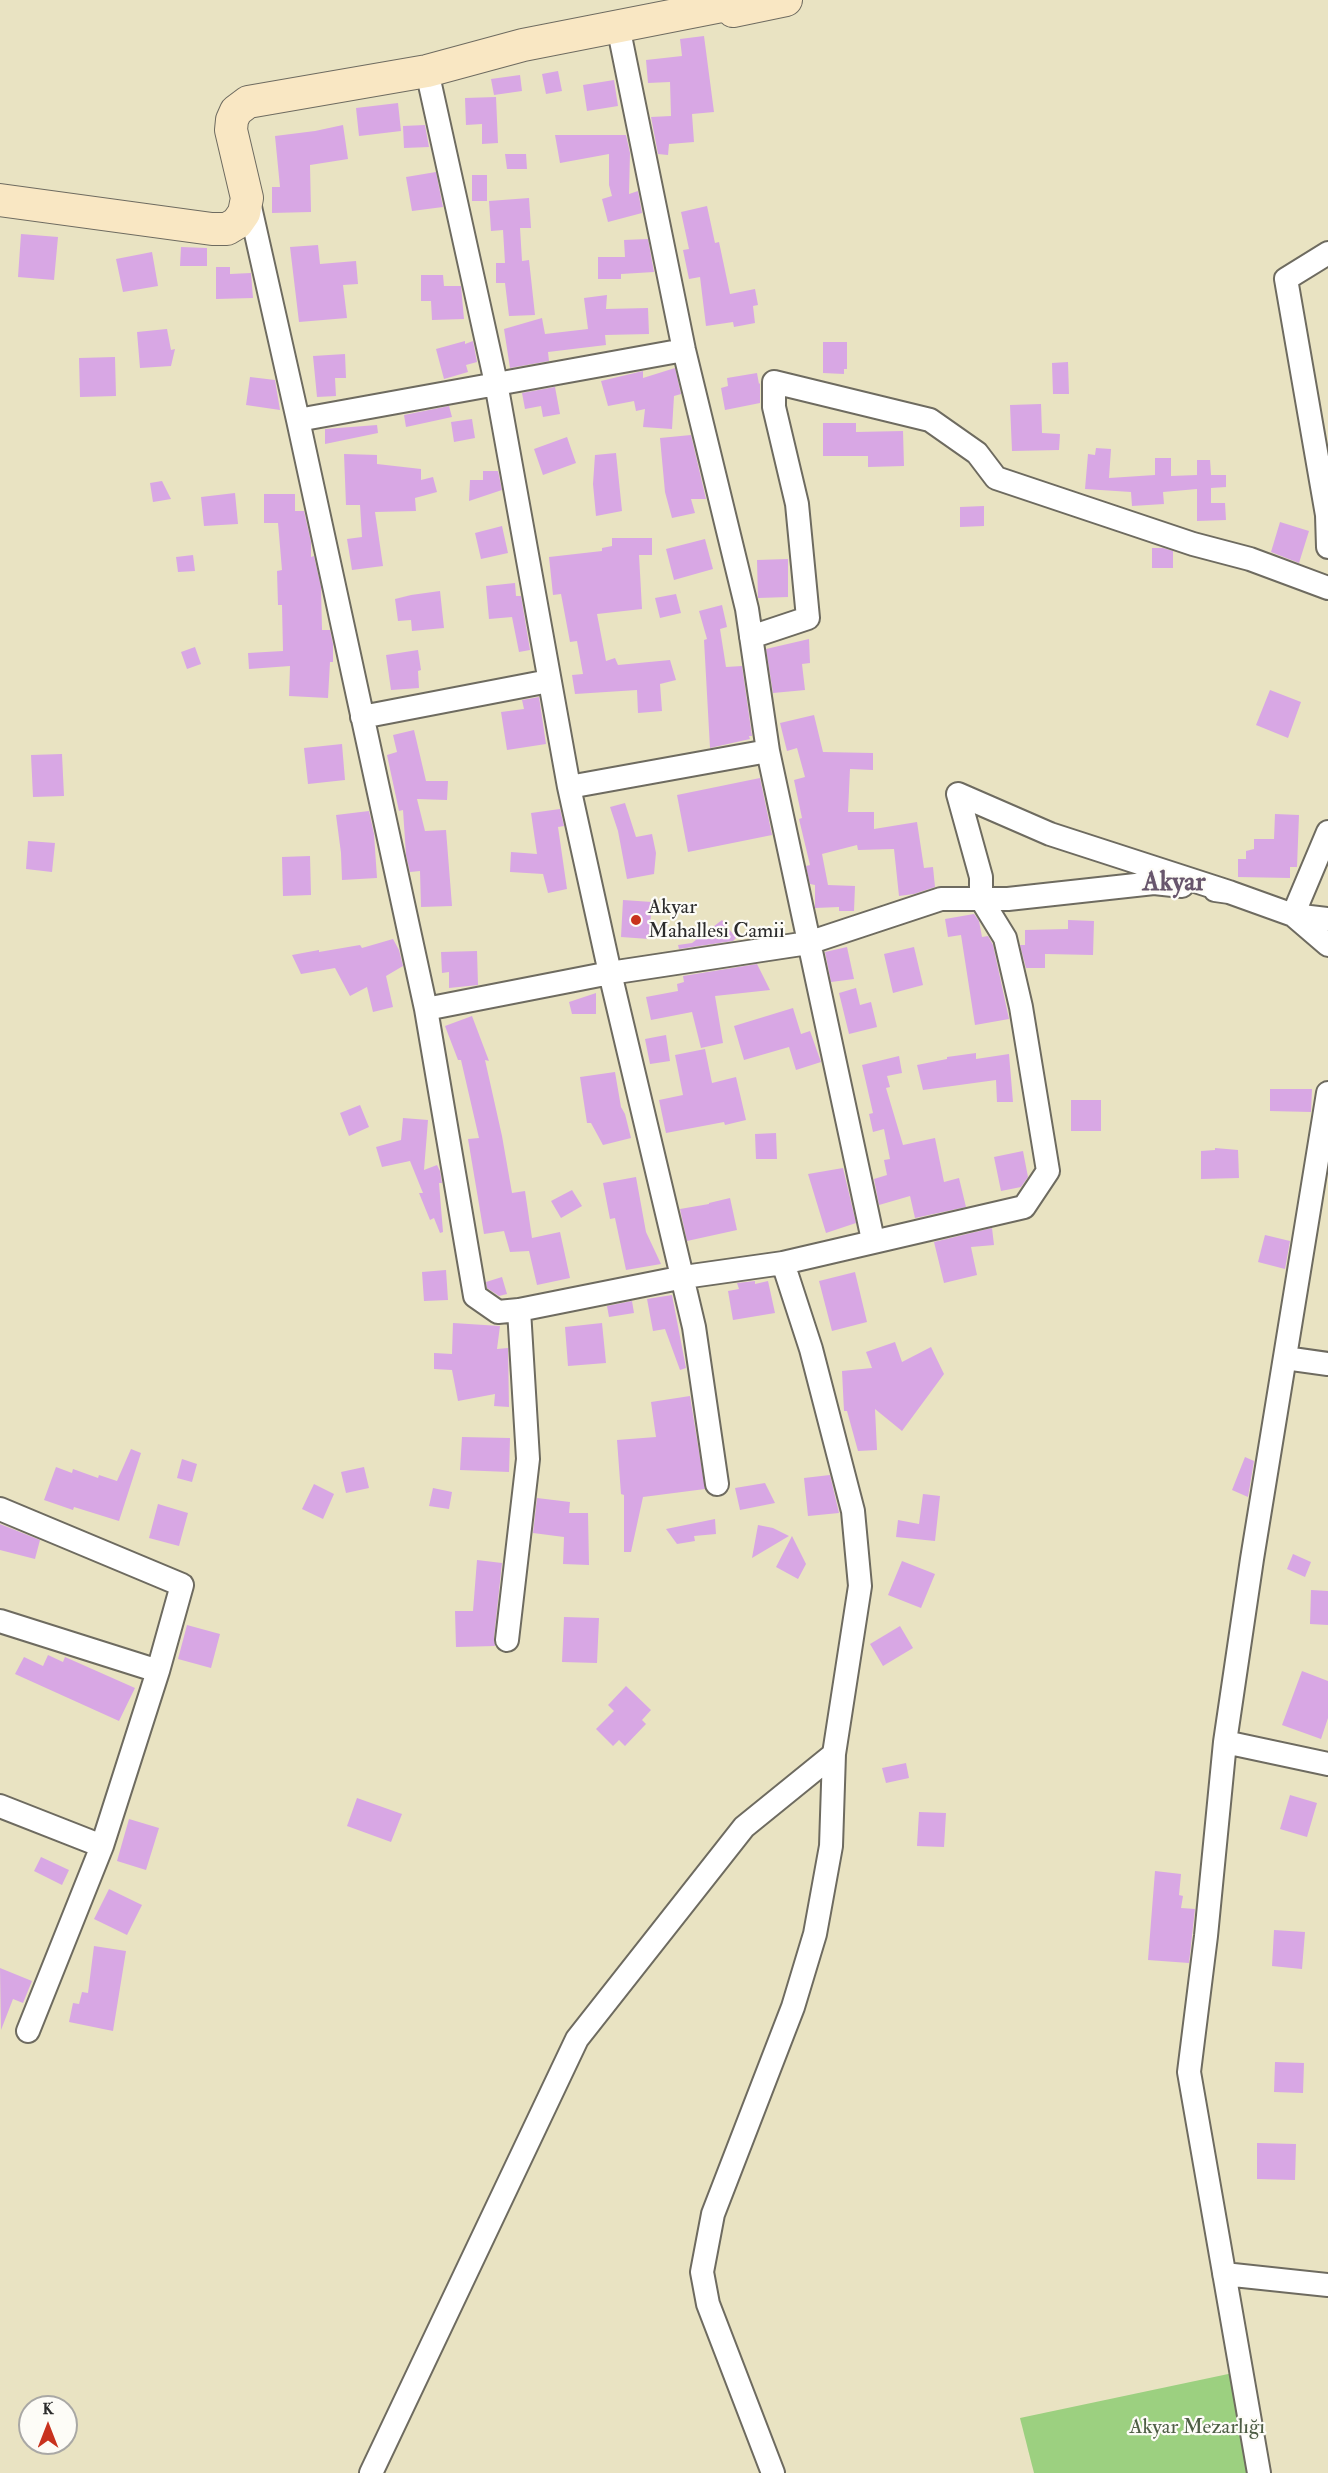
<!DOCTYPE html>
<html>
<head>
<meta charset="utf-8">
<style>
  body { margin:0 }
  #map { position:relative; width:1328px; height:2473px; overflow:hidden; background:#e9e3c2; font-family:"IM FELL Double Pica",serif }
  canvas { display:block }
  .north { position:absolute; left:18px; top:2395px; width:60px; height:60px; box-sizing:border-box; background:#fdfcf7; border:2px solid #a9a8a5; border-radius:50%; rotate:0deg; font-size:16px; font-weight:700; line-height:24px; text-align:center; color:#2b2b2b }
  .north::after { content:''; display:block; margin:auto; width:21px; height:27px; background:#c8321e; clip-path:polygon(50% 0,100% 100%,50% 72%,0 100%) }
</style>
</head>
<body>
<div id="map">
<canvas width="1328" height="2473"></canvas>
<div class="north">K</div>
</div>
<script>
const ctx = document.querySelector('canvas').getContext('2d');
ctx.lineJoin = 'round';
function fillPath(path, color) { ctx.fillStyle = color; ctx.fill(path, 'evenodd'); }
const shape = rows => new Path2D(rows.map(r => 'M' + r).join(''));
function stroke(path, color, width, dash) { ctx.strokeStyle = color; ctx.lineWidth = width; ctx.lineCap = dash ? 'butt' : 'round'; ctx.setLineDash(dash || []); ctx.stroke(path); }
function drawText(font, color, halo, rows, align = 'center') {
  ctx.font = font + ' "IM FELL Double Pica",serif'; ctx.lineWidth = 4.5; ctx.setLineDash([]); ctx.textBaseline = 'middle'; ctx.strokeStyle = halo; ctx.fillStyle = color; for (const [text, x, y, turn = 0] of rows) {
    ctx.save(); ctx.translate(x, y); ctx.rotate((+turn || 0) * Math.PI / 180); ctx.textAlign = isNaN(turn) ? turn : align; if (halo) ctx.strokeText(text, 0, 0); ctx.fillText(text, 0, 0); ctx.restore();
  }
}
fillPath(shape([
  [1233,2373,1257,2473,1034,2473,1020,2418]
]), '#9cd080');
fillPath(shape([
  [704,36,714,112,692,114,694,142,669,144,668,155,658,154,651,117,671,116,670,82,648,83,646,60,682,56,680,39],
  [558,71,562,91,546,94,542,74],
  [520,75,522,91,494,95,491,79],
  [614,80,618,106,587,111,583,85],
  [496,97,498,143,482,144,482,124,466,125,465,98],
  [398,103,401,131,359,136,356,108],
  [343,125,348,159,310,165,311,212,272,213,272,187,280,187,275,136,315,131],
  [425,125,429,147,404,148,403,126],
  [555,135,626,135,630,153,629,194,638,191,642,213,608,222,602,199,612,196,609,185,609,154,560,163],
  [505,154,526,154,527,169,507,169],
  [436,172,443,207,412,211,406,177],
  [472,175,487,175,487,201,472,201],
  [529,198,531,228,520,228,522,261,529,260,535,315,509,316,505,283,496,283,496,263,505,263,503,230,491,231,489,201],
  [707,206,715,243,719,242,730,294,755,289,758,305,753,306,755,323,734,327,733,322,706,326,700,277,689,279,683,250,689,249,681,212],
  [21,234,58,237,54,280,18,277],
  [648,239,654,272,621,274,621,279,598,279,598,257,625,257,624,240],
  [318,245,320,264,356,261,358,284,343,285,347,318,299,322,290,247],
  [181,247,207,248,207,266,180,266],
  [152,252,158,286,123,292,116,259],
  [216,267,230,267,230,274,251,273,253,298,216,299],
  [421,275,443,275,444,286,461,286,464,319,432,320,431,301,421,301],
  [607,295,606,309,648,308,649,334,605,335,606,345,548,352,549,361,510,368,504,329,542,318,545,334,588,329,584,298],
  [167,329,171,350,175,349,171,366,140,368,137,332],
  [465,341,465,344,473,341,477,362,466,365,468,372,444,379,436,349],
  [823,342,847,342,847,369,844,369,844,374,823,373],
  [345,354,346,378,335,378,336,396,317,397,313,356],
  [115,357,116,396,80,397,79,358],
  [1068,362,1069,394,1053,394,1052,363],
  [675,368,681,394,674,396,672,429,643,427,645,409,636,411,634,401,608,406,601,381,643,371,643,378],
  [757,373,759,384,760,383,760,403,725,410,721,388,728,386,727,378],
  [250,377,275,380,280,410,246,405],
  [555,387,560,414,543,417,541,406,525,409,522,393],
  [1041,404,1042,433,1060,434,1059,450,1012,451,1010,405],
  [449,406,452,417,406,427,404,415],
  [472,419,475,438,454,442,451,422],
  [823,423,856,423,856,432,903,431,904,466,868,467,868,456,823,456],
  [377,425,378,433,325,444,325,429],
  [691,435,706,499,691,499,695,513,672,518,665,492,660,438],
  [567,437,576,463,543,475,534,449],
  [1096,448,1111,449,1109,478,1155,475,1155,458,1171,458,1171,476,1197,475,1197,460,1210,460,1211,475,1226,475,1226,487,1211,488,1211,503,1225,503,1226,520,1197,521,1197,489,1163,492,1164,504,1132,506,1131,492,1085,489,1088,454,1095,455],
  [616,453,622,511,596,516,593,484,595,455],
  [344,454,377,455,377,464,421,469,421,480,433,477,437,492,415,498,416,511,375,512,383,566,352,570,347,539,362,537,360,505,346,505],
  [483,471,498,471,502,490,469,501,470,480,483,480],
  [162,481,171,499,153,502,150,483],
  [235,493,238,524,204,526,201,497],
  [264,494,295,494,295,511,304,511,311,542,311,557,314,556,321,587,322,630,330,630,333,644,333,662,330,662,328,698,289,696,290,666,249,669,248,653,283,651,282,605,278,605,277,571,282,570,278,523,264,523],
  [984,506,984,526,960,527,960,507],
  [1280,522,1309,531,1299,563,1271,552],
  [502,526,508,553,481,559,475,533],
  [612,538,652,538,652,555,639,555,642,609,597,614,606,661,615,658,618,665,670,660,676,680,660,684,662,711,638,713,637,690,575,694,572,675,583,674,577,641,570,642,561,594,553,595,549,557,602,551,602,548,612,546],
  [705,539,713,569,674,580,666,549],
  [1152,548,1163,548,1173,551,1173,568,1152,568],
  [193,555,195,571,178,572,176,557],
  [788,559,788,597,758,598,757,560],
  [515,583,516,596,521,596,530,650,519,652,512,617,489,619,486,586],
  [440,591,444,628,412,631,411,620,398,621,395,599,411,595],
  [676,594,681,613,660,618,655,598],
  [722,605,727,627,720,629,726,667,742,666,752,736,749,736,750,739,710,748,704,640,707,639,699,611],
  [809,639,810,663,802,664,805,690,773,693,766,649],
  [195,647,201,664,187,669,181,652],
  [418,650,421,670,418,671,419,688,391,690,386,655],
  [1270,690,1301,702,1288,738,1256,725],
  [539,697,546,744,507,750,501,712,524,709,522,700],
  [814,715,823,752,873,753,873,770,850,769,848,812,874,812,874,829,917,822,924,868,933,867,935,887,914,894,899,896,894,849,858,850,857,845,822,854,828,885,855,886,854,911,839,911,839,907,815,908,815,885,810,884,806,866,810,865,799,819,802,818,794,780,805,777,797,748,787,751,780,723],
  [414,730,426,781,448,781,447,800,417,799,425,831,446,830,452,906,421,907,420,871,410,872,406,855,403,810,399,811,387,755,397,752,393,735],
  [342,744,345,780,308,784,304,748],
  [62,754,64,796,33,797,31,755],
  [760,778,772,835,688,852,677,795],
  [625,803,636,837,652,834,656,853,654,874,627,879,618,831,610,807],
  [560,809,564,826,558,827,567,889,548,893,543,874,510,872,511,852,537,854,531,813],
  [369,811,374,834,377,878,342,880,341,853,336,815],
  [1275,814,1299,815,1297,867,1290,867,1290,878,1238,877,1238,859,1246,859,1246,851,1254,849,1254,839,1274,839],
  [28,841,55,843,52,872,26,869],
  [310,856,311,895,283,896,282,857],
  [623,900,652,902,649,939,621,937],
  [974,914,979,921,982,937,988,936,993,945,1009,1019,975,1025,961,935,948,937,945,919],
  [722,920,736,938,733,941,679,949,678,945,692,943],
  [1068,920,1094,921,1093,955,1045,954,1045,968,1026,968,1020,945,1025,945,1025,930,1068,929],
  [393,939,399,950,403,966,386,976,393,1007,373,1012,367,987,350,996,335,968,301,974,292,955,319,950,319,952,360,945,362,948],
  [847,947,854,979,831,982,825,952],
  [914,947,923,985,893,993,884,954],
  [477,951,478,985,449,988,449,972,442,973,441,952],
  [757,964,770,990,715,996,723,1043,701,1048,692,1012,651,1020,646,997,678,991,677,984,684,982,683,976],
  [856,988,860,1005,871,1002,877,1027,849,1034,839,993],
  [596,993,596,1014,572,1014,569,1002],
  [793,1008,801,1034,810,1031,821,1062,796,1070,789,1047,744,1060,734,1026],
  [472,1016,489,1061,485,1060,502,1136,512,1193,525,1191,532,1238,560,1232,570,1278,537,1285,529,1251,510,1252,504,1231,484,1234,468,1139,479,1138,461,1060,458,1060,445,1026],
  [666,1035,670,1061,650,1064,645,1039],
  [705,1049,712,1083,736,1077,746,1120,725,1125,724,1122,666,1133,659,1100,683,1095,675,1055],
  [976,1053,976,1059,1009,1054,1013,1102,997,1102,996,1080,923,1090,917,1065,947,1059,947,1057],
  [899,1056,902,1073,887,1076,890,1087,886,1088,903,1145,935,1138,944,1182,959,1178,966,1207,915,1218,910,1196,879,1205,874,1179,887,1175,884,1160,890,1159,884,1129,873,1132,869,1114,873,1113,862,1065],
  [615,1072,621,1107,625,1114,631,1138,603,1145,591,1123,587,1123,580,1077],
  [1270,1089,1312,1089,1311,1112,1270,1111],
  [1071,1100,1101,1100,1101,1131,1071,1131],
  [360,1105,369,1127,349,1136,340,1113],
  [403,1118,428,1120,424,1170,437,1165,440,1171,442,1183,439,1183,443,1232,440,1233,434,1218,430,1220,419,1193,423,1193,410,1161,382,1167,376,1147,401,1140],
  [776,1133,777,1159,756,1159,755,1134],
  [1215,1148,1238,1150,1239,1178,1201,1179,1201,1151,1215,1150],
  [1023,1151,1028,1177,1021,1187,1001,1191,994,1157],
  [843,1168,856,1223,826,1233,808,1174],
  [636,1177,646,1232,661,1264,626,1270,615,1218,610,1219,603,1183],
  [572,1190,582,1206,561,1218,551,1201],
  [730,1198,737,1230,687,1241,680,1209,709,1204,709,1203],
  [992,1228,994,1245,971,1247,977,1275,944,1283,934,1242],
  [1265,1235,1290,1241,1285,1269,1258,1262],
  [446,1270,448,1300,424,1301,422,1272],
  [855,1272,867,1322,832,1331,819,1281],
  [502,1277,507,1294,499,1296,487,1288,486,1282],
  [755,1281,755,1284,768,1281,775,1313,733,1320,728,1291,739,1289,737,1283],
  [672,1295,686,1368,680,1370,665,1329,653,1331,647,1299],
  [632,1301,634,1313,609,1317,607,1306],
  [453,1323,500,1326,497,1349,508,1348,509,1407,494,1406,495,1394,458,1401,452,1370,434,1369,434,1353,452,1354],
  [602,1323,606,1363,568,1366,565,1327],
  [895,1342,902,1362,931,1347,944,1374,902,1431,875,1409,877,1450,858,1451,847,1411,844,1411,842,1371,872,1368,866,1352],
  [690,1396,705,1489,643,1497,631,1552,624,1552,624,1495,621,1494,617,1440,656,1437,651,1402],
  [462,1437,510,1438,509,1472,460,1470],
  [131,1449,141,1453,119,1521,74,1507,73,1510,44,1500,56,1467,72,1473,73,1469,98,1478,99,1475,117,1481],
  [1245,1457,1254,1461,1248,1497,1232,1490],
  [182,1459,197,1464,192,1482,177,1478],
  [364,1467,369,1488,346,1493,341,1472],
  [830,1475,839,1513,808,1516,804,1478],
  [765,1483,775,1503,740,1510,735,1488],
  [314,1484,334,1494,323,1519,302,1509],
  [433,1488,452,1492,449,1509,429,1506],
  [923,1494,940,1496,935,1541,896,1537,898,1520,919,1524],
  [537,1498,570,1502,569,1513,588,1513,589,1565,563,1564,564,1537,533,1533],
  [158,1504,188,1513,179,1546,149,1538],
  [715,1519,716,1534,694,1536,695,1541,677,1544,666,1529],
  [0,1524,40,1540,35,1559,0,1550],
  [758,1525,773,1528,789,1536,752,1558],
  [792,1536,806,1564,798,1579,776,1567],
  [1293,1554,1311,1562,1305,1577,1287,1569],
  [477,1560,502,1563,494,1638,495,1646,456,1647,455,1611,473,1611],
  [902,1561,935,1574,921,1608,888,1595],
  [1311,1590,1328,1591,1328,1625,1310,1624],
  [564,1617,599,1618,597,1663,562,1662],
  [187,1625,220,1634,211,1668,178,1659],
  [900,1626,913,1648,883,1666,870,1644],
  [48,1655,63,1662,65,1657,135,1688,119,1721,15,1674,24,1657,43,1666],
  [1302,1671,1328,1681,1328,1718,1321,1739,1282,1725],
  [626,1686,651,1710,642,1720,646,1724,625,1746,619,1740,613,1746,596,1729,614,1711,608,1705],
  [906,1763,909,1778,886,1783,882,1768],
  [1290,1795,1317,1803,1307,1837,1280,1829],
  [357,1798,402,1814,391,1842,347,1826],
  [919,1812,946,1813,944,1847,917,1846],
  [129,1819,159,1828,146,1870,117,1861],
  [41,1857,69,1870,62,1885,34,1871],
  [1155,1871,1181,1874,1179,1895,1183,1896,1181,1908,1195,1909,1189,1963,1148,1960],
  [109,1889,142,1905,127,1935,94,1919],
  [1274,1930,1305,1932,1302,1969,1272,1966],
  [94,1946,126,1951,113,2031,69,2022,73,2003,79,2004,82,1992,88,1993],
  [0,1968,32,1981,23,2003,13,1999,1,2030],
  [1275,2062,1304,2063,1303,2093,1274,2092],
  [1257,2143,1296,2144,1295,2180,1257,2179]
]), '#d8a7e4');
const street = shape([
  [618,26,684,350,747,609,768,751,873,1240],
  [427,71,496,383,569,787,610,973,694,1327,717,1484],
  [248,198,298,420,426,1009,475,1296,498,1312,519,1310,684,1277,783,1263,1024,1207,1048,1171,1021,1007,1005,938,981,899,981,877,958,794,1050,834,1229,892],
  [1328,253,1286,279,1327,515,1328,547],
  [298,420,684,350],
  [751,637,808,618,797,504,774,407,774,382,930,420,977,453,996,478,1193,544,1250,559,1328,588],
  [362,717,549,681],
  [569,787,768,751],
  [1328,832,1293,915,1328,945],
  [1215,890,1229,892,1293,915,1328,919],
  [426,1009,610,973,808,943,941,899,1008,899,1154,883,1182,886],
  [1285,1358,1328,1364],
  [0,1509,182,1585,158,1671,102,1846,28,2031],
  [0,1621,158,1671],
  [507,1640,528,1459,519,1310],
  [1225,1742,1328,1764],
  [0,1806,102,1846],
  [1224,2274,1328,2285],
  [371,2473,577,2039,744,1827,834,1754],
  [773,2473,708,2304,702,2272,713,2214,793,2007,815,1934,831,1846,834,1754,860,1586,853,1511,811,1349,783,1263],
  [1259,2473,1189,2072,1206,1936,1225,1742,1252,1559,1328,1093]
]);
const secondary = shape([
  [733,11,786,0],
  [0,200,212,229,227,229,237,223,244,213,247,198,231,130,232,120,236,111,248,102,427,71,523,45,752,0]
]);
stroke(street, '#6e6b60', 26);
stroke(secondary, '#6e6b60', 34);
stroke(street, '#fff', 22);
stroke(secondary, '#f9e7c3', 32);
for (const [x, y, r, color] of [
  [636,920,6,"#c8321e"]
]) { const dot = new Path2D(); dot.arc(x, y, r, 0, 2 * Math.PI); ctx.fillStyle = color; ctx.fill(dot); stroke(dot, '#fdfcf7', 2); }
drawText('21px', '#2b2b2b', '#fdfcf7', [
  ["Akyar",648,908],
  ["Mahallesi Camii",648,932]
], 'left');
drawText('21px', '#4d5d44', '#fdfcf7', [
  ["Akyar Mezarlığı",1197,2428]
]);
drawText('bold 27px', '#68566c', '#fdfcf7', [
  ["Akyar",1174,884]
]);
</script>
</body>
</html>
